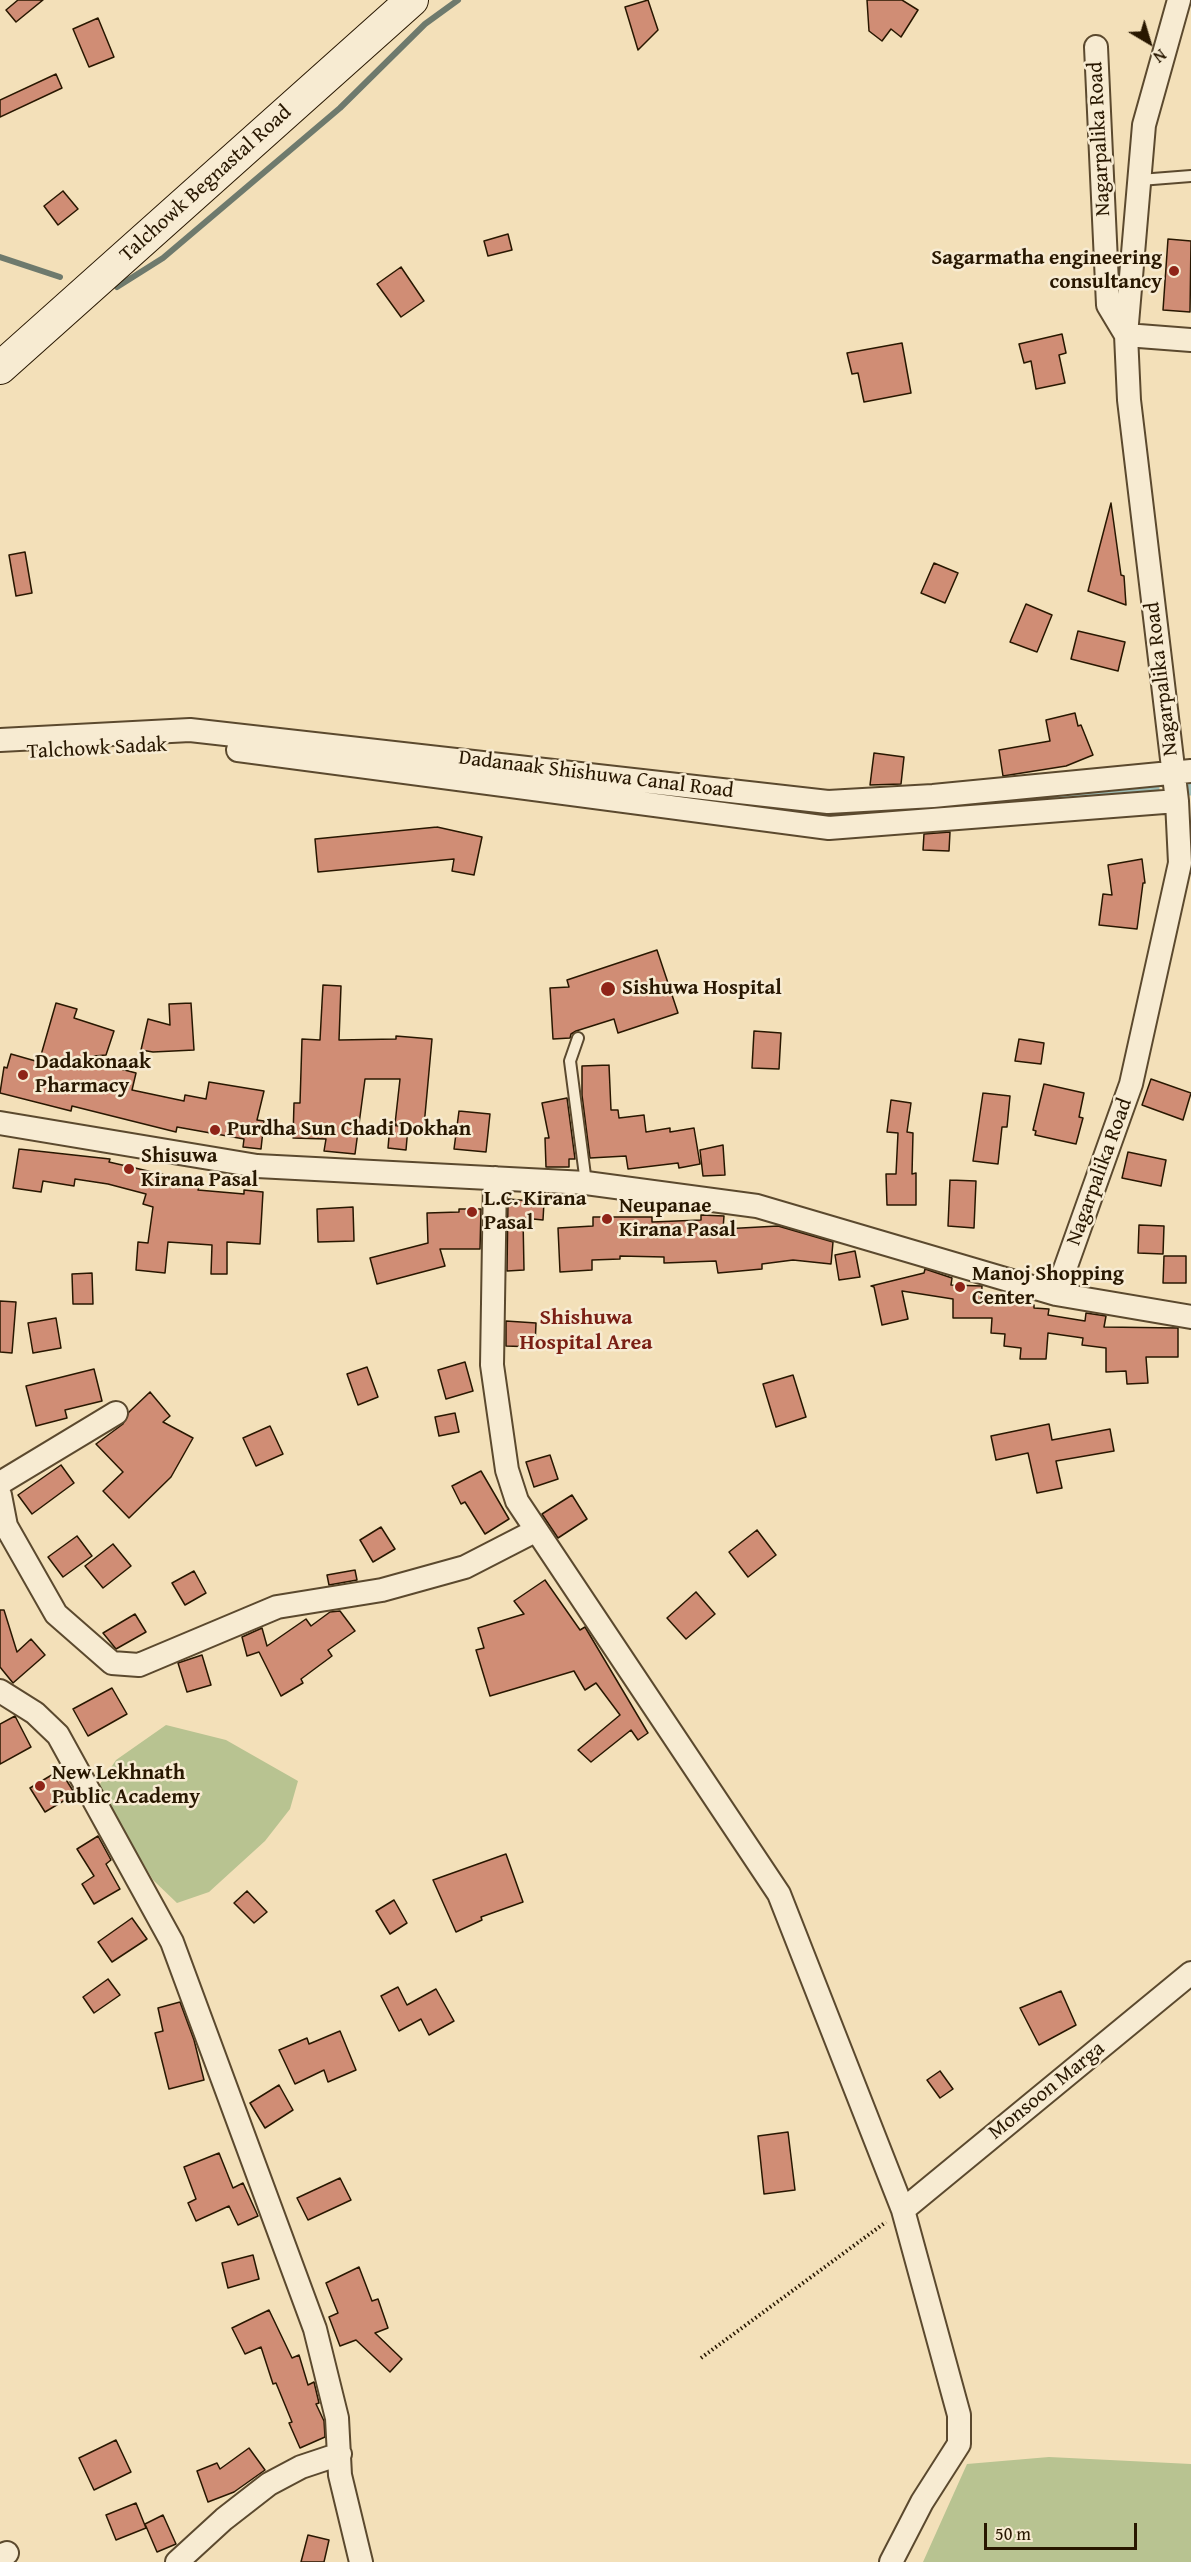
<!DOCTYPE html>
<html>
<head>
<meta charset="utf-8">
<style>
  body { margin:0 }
  #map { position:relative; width:1191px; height:2562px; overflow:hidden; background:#f3e0b9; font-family:"Gentium Book Plus",serif }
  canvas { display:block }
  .north { position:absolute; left:1119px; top:12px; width:60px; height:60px; -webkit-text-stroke:4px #f7ebd2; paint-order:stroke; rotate:142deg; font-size:16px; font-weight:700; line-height:24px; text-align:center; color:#281700 }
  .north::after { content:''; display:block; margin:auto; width:21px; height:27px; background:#281700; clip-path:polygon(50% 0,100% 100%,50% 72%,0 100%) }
  .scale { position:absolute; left:984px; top:2523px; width:153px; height:27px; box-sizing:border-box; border:3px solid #281700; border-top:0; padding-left:8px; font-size:18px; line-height:21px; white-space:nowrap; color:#281700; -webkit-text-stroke:4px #f7ebd2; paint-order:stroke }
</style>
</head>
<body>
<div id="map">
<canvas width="1191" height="2562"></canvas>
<div class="north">N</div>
<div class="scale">50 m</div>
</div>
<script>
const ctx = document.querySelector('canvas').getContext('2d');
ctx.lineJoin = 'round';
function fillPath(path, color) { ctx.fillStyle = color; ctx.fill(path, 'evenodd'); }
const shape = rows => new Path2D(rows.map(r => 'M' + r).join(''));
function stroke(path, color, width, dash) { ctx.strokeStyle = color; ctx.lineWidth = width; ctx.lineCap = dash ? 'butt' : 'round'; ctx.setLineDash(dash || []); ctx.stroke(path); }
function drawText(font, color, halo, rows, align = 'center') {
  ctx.font = font + ' "Gentium Book Plus",serif'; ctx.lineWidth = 5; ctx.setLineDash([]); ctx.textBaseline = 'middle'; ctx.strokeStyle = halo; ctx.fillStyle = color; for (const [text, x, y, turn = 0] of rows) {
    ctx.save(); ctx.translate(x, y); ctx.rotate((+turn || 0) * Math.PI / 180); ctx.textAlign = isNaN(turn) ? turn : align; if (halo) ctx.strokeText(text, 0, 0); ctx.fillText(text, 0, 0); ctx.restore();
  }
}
fillPath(shape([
  [166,1725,226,1740,298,1781,290,1809,265,1841,209,1892,177,1903,153,1880,98,1787,116,1760],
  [1049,2457,1191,2464,1191,2562,923,2562,967,2464]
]), '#b8c391');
stroke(shape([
  [0,257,60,277],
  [117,287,163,258,340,108,425,24,458,0]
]), '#6e7a6d', 6);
stroke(shape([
  [1189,785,1191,785],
  [964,804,1149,788],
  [805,810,838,813,933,807]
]), '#9dbcb5', 21);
const building = shape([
  [18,0,43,0,16,22,6,10,18,0],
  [648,0,658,30,638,50,625,7,648,0],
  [867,0,902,0,918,10,901,37,891,29,882,41,869,31,867,0],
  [98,18,114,57,89,67,73,29,98,18],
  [56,74,62,88,0,117,0,100,56,74],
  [63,191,78,209,58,225,44,206,63,191],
  [508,234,512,250,488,256,484,241,508,234],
  [1168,239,1191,241,1190,312,1163,310,1168,239],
  [401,267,424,301,401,317,377,284,401,267],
  [1062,334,1066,353,1059,355,1065,383,1036,389,1031,361,1024,363,1019,344,1062,334],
  [902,343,911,393,864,402,858,373,852,374,847,353,902,343],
  [1111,503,1121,575,1124,576,1126,605,1088,591,1111,503],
  [25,552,32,593,16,596,9,555,25,552],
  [934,563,958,573,945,603,921,593,934,563],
  [1026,604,1052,615,1037,652,1010,642,1026,604],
  [1078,631,1125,642,1118,671,1071,659,1078,631],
  [1075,713,1078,726,1081,725,1093,755,1066,766,1003,776,999,750,1050,741,1046,720,1075,713],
  [874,753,904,757,901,784,870,785,874,753],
  [437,827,482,837,474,875,452,871,454,859,318,872,315,839,437,827],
  [950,832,949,851,923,850,924,834,950,832],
  [1142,859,1145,883,1143,883,1137,929,1099,925,1103,894,1112,895,1108,865,1142,859],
  [657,950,678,1013,618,1033,614,1019,576,1031,571,1034,570,1038,553,1039,550,988,569,987,567,980,657,950],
  [323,985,341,986,339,1040,396,1039,396,1036,432,1039,424,1126,395,1124,400,1079,365,1079,355,1154,324,1151,326,1139,293,1138,294,1103,300,1103,302,1039,320,1040,323,985],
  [56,1003,77,1009,74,1018,114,1031,106,1055,94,1056,94,1062,136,1073,132,1090,184,1101,185,1095,206,1099,209,1082,264,1091,257,1120,264,1121,261,1149,243,1147,244,1139,177,1127,176,1132,72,1106,71,1111,0,1093,4,1067,7,1068,11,1054,39,1062,56,1003],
  [191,1003,194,1050,153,1052,141,1050,148,1019,170,1025,169,1004,191,1003],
  [754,1031,781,1033,779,1069,752,1068,754,1031],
  [1019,1039,1044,1043,1041,1064,1015,1061,1019,1039],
  [609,1065,611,1110,618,1110,619,1118,644,1115,646,1132,670,1128,670,1132,694,1128,700,1164,679,1168,678,1163,628,1169,626,1156,590,1158,582,1095,582,1066,609,1065],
  [1151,1079,1191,1093,1183,1120,1142,1105,1151,1079],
  [1044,1084,1084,1093,1079,1117,1083,1118,1076,1144,1035,1135,1036,1131,1033,1130,1044,1084],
  [983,1093,1010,1096,1007,1127,1002,1127,998,1164,973,1161,983,1093],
  [567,1098,575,1159,569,1159,569,1167,546,1167,545,1138,549,1138,542,1103,567,1098],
  [891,1100,911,1103,907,1132,913,1133,912,1174,916,1173,916,1205,887,1205,886,1174,896,1174,898,1133,887,1132,891,1100],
  [459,1111,490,1114,486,1152,454,1149,459,1111],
  [390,1125,408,1127,406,1150,388,1148,390,1125],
  [723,1145,725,1175,703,1176,700,1150,723,1145],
  [19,1149,110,1159,109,1162,200,1183,198,1190,244,1194,244,1190,263,1192,260,1244,227,1242,227,1274,211,1274,212,1245,168,1242,165,1273,136,1270,138,1242,148,1243,153,1207,143,1204,146,1194,108,1184,75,1179,74,1186,43,1181,41,1192,13,1188,19,1149],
  [1128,1152,1166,1160,1161,1186,1122,1178,1128,1152],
  [950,1180,976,1181,974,1228,948,1226,950,1180],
  [508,1199,544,1202,543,1220,523,1218,524,1270,507,1271,508,1199],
  [353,1207,354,1241,318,1242,317,1209,353,1207],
  [459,1209,481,1209,480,1249,440,1249,445,1266,377,1284,370,1258,428,1243,427,1213,459,1212,459,1209],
  [701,1215,724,1216,723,1229,778,1226,833,1242,831,1264,793,1260,762,1264,762,1269,718,1273,716,1261,664,1263,664,1257,620,1256,620,1259,592,1260,592,1270,560,1272,558,1228,593,1226,593,1217,652,1217,652,1222,701,1220,701,1215],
  [1139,1225,1164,1226,1163,1254,1138,1253,1139,1225],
  [855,1251,860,1277,839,1280,835,1255,855,1251],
  [1164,1256,1186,1256,1186,1283,1163,1283,1164,1256],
  [925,1269,952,1278,951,1285,982,1286,981,1301,1034,1305,1034,1308,1049,1309,1048,1315,1085,1321,1086,1313,1106,1316,1104,1327,1178,1328,1178,1357,1146,1357,1148,1383,1127,1384,1126,1371,1106,1372,1106,1348,1082,1345,1083,1338,1048,1333,1046,1359,1020,1359,1021,1348,1004,1346,1005,1334,991,1333,992,1318,953,1318,953,1299,902,1291,908,1319,882,1325,874,1287,871,1286,924,1273,925,1269],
  [92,1273,93,1304,73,1304,72,1274,92,1273],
  [0,1301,16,1302,12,1353,0,1352,0,1301],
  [56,1318,61,1348,33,1353,28,1323,56,1318],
  [506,1321,536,1323,535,1347,506,1346,506,1321],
  [465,1362,473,1391,446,1399,438,1370,465,1362],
  [367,1367,378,1397,358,1405,347,1374,367,1367],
  [94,1369,102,1401,65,1410,67,1418,36,1426,26,1386,94,1369],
  [793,1375,806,1417,776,1427,763,1384,793,1375],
  [150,1392,170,1416,163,1422,193,1438,171,1477,129,1518,103,1491,123,1472,96,1444,123,1424,129,1412,150,1392],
  [455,1413,459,1432,439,1436,435,1417,455,1413],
  [1049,1424,1052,1440,1110,1429,1114,1451,1056,1461,1062,1488,1037,1493,1028,1453,996,1460,991,1436,1049,1424],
  [270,1426,283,1454,256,1466,243,1438,270,1426],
  [550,1455,558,1479,534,1487,526,1462,550,1455],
  [61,1465,74,1483,32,1514,18,1495,61,1465],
  [481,1471,509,1519,485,1534,465,1502,461,1504,452,1486,481,1471],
  [572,1495,587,1519,558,1538,542,1514,572,1495],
  [381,1527,395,1549,373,1562,360,1540,381,1527],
  [757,1530,776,1555,748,1577,729,1552,757,1530],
  [77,1536,92,1556,63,1577,48,1557,77,1536],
  [113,1544,131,1566,103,1588,85,1566,113,1544],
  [355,1570,357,1580,329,1585,327,1575,355,1570],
  [194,1571,206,1593,185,1605,172,1583,194,1571],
  [545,1580,580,1630,585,1627,648,1733,638,1740,631,1730,591,1762,578,1750,620,1715,596,1683,585,1690,574,1671,490,1696,476,1650,484,1648,478,1628,524,1614,514,1601,545,1580],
  [696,1592,715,1614,686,1639,667,1618,696,1592],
  [0,1610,4,1610,17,1652,31,1639,45,1655,13,1683,0,1667,0,1610],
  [340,1611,355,1631,328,1650,332,1656,301,1679,303,1683,281,1696,259,1652,247,1656,242,1637,262,1628,267,1646,306,1619,311,1626,330,1612,340,1611],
  [135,1614,146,1632,116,1649,103,1633,135,1614],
  [202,1655,211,1685,187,1692,178,1663,202,1655],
  [112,1688,127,1714,88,1736,73,1709,112,1688],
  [15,1716,31,1747,0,1764,0,1724,15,1716],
  [60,1770,75,1794,45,1812,30,1788,60,1770],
  [98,1836,111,1860,106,1864,120,1889,94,1904,82,1884,94,1876,77,1849,98,1836],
  [506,1854,523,1902,481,1917,482,1920,456,1932,433,1880,506,1854],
  [247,1891,267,1912,254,1923,234,1903,247,1891],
  [394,1900,407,1923,390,1934,376,1911,394,1900],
  [132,1918,147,1939,112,1962,98,1942,132,1918],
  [108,1979,120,1995,94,2013,83,1997,108,1979],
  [398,1987,407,2005,436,1989,454,2021,429,2035,421,2019,399,2031,381,1996,398,1987],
  [1061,1991,1076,2025,1039,2045,1020,2008,1061,1991],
  [180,2002,194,2040,204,2080,169,2089,155,2033,163,2031,158,2008,180,2002],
  [340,2031,356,2070,328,2082,324,2070,295,2084,279,2050,307,2038,309,2044,340,2031],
  [940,2071,953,2089,940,2098,927,2080,940,2071],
  [279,2085,293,2110,265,2128,250,2103,279,2085],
  [788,2132,795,2190,764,2194,758,2136,788,2132],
  [219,2153,233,2188,243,2183,258,2216,238,2225,229,2206,196,2221,188,2203,196,2199,184,2167,219,2153],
  [340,2178,351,2200,308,2220,297,2198,340,2178],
  [253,2255,259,2279,228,2288,222,2263,253,2255],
  [359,2267,372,2301,378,2299,388,2328,375,2333,402,2359,390,2372,356,2340,340,2346,329,2317,338,2313,326,2283,359,2267],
  [269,2310,292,2358,299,2355,308,2385,314,2382,319,2403,316,2404,324,2421,325,2437,300,2448,289,2423,292,2422,276,2383,273,2384,261,2347,245,2354,232,2328,269,2310],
  [116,2440,131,2472,94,2490,79,2458,116,2440],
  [249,2448,265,2470,234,2492,208,2502,197,2471,217,2463,220,2469,249,2448],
  [136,2503,146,2528,116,2540,106,2515,136,2503],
  [163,2515,176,2544,157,2552,145,2524,163,2515],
  [308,2535,329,2540,324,2562,301,2562,308,2535]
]);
fillPath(building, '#d08d75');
stroke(building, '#281700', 1.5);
const lane = shape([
  [1140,180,1191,176],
  [578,1038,570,1061,586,1183]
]);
const street = shape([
  [1096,47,1108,305,1126,335,1191,340],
  [0,740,190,730,828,802,933,796,1191,771],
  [238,750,829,828,1177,801],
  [0,1123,257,1166,586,1183,757,1206,1056,1294,1191,1317],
  [495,1178,492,1365,507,1470,517,1501,779,1894,903,2210,959,2415,959,2444,922,2502,891,2562],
  [1056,1294,1131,1084,1180,863,1177,801,1129,400,1126,335,1144,125,1179,0],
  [0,1483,116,1413],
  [0,1495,6,1526,56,1614,112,1663,139,1665,277,1607,382,1590,465,1567,535,1531],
  [0,1691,35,1713,58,1735,172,1942,315,2329,337,2418,340,2475,361,2562],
  [903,2210,1191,1973],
  [0,2556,7,2553],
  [177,2562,224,2519,269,2484,301,2467,340,2454]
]);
const secondary = shape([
  [0,368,412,0]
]);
stroke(lane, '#5b492e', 14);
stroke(street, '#5b492e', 26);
stroke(secondary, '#281700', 34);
stroke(shape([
  [701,2358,886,2222]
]), '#281700', 4, [1.5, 3]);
stroke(lane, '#f7ebd2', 10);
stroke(street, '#f7ebd2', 22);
stroke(secondary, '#f7ebd2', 32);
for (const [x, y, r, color] of [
  [1174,271,6,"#8f2418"],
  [608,989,8,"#8f2418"],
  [23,1075,6,"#8f2418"],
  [215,1130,6,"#8f2418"],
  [129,1169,6,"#8f2418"],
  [472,1212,6,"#8f2418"],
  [607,1219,6,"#8f2418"],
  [960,1287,6,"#8f2418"],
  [40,1786,6,"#8f2418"]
]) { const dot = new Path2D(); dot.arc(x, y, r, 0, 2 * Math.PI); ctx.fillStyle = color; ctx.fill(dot); stroke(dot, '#f7ebd2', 2); }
drawText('21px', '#281700', '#f7ebd2', [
  ["Nagarpalika Road",1100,139,-93],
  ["Talchowk Begnastal Road",206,184,-42],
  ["Nagarpalika Road",1162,679,-97],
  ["Talchowk Sadak",97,749,-3],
  ["Dadanaak Shishuwa Canal Road",596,775,7],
  ["Nagarpalika Road",1100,1172,-70],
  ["Monsoon Marga",1047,2091,-39]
]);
drawText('bold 21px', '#281700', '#f7ebd2', [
  ["Sagarmatha engineering",1162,259,"right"],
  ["consultancy",1162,283,"right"],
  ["Sishuwa Hospital",622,989],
  ["Dadakonaak",35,1063],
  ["Pharmacy",35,1087],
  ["Purdha Sun Chadi Dokhan",227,1130],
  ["Shisuwa",141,1157],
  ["Kirana Pasal",141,1181],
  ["L.C. Kirana",484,1200],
  ["Pasal",484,1224],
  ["Neupanae",619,1207],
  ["Kirana Pasal",619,1231],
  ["Manoj Shopping",972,1275],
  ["Center",972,1299],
  ["New Lekhnath",52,1774],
  ["Public Academy",52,1798]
], 'left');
drawText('bold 22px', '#7a1f14', '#f7ebd2', [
  ["Shishuwa",586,1318],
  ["Hospital Area",586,1343]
]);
</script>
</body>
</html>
